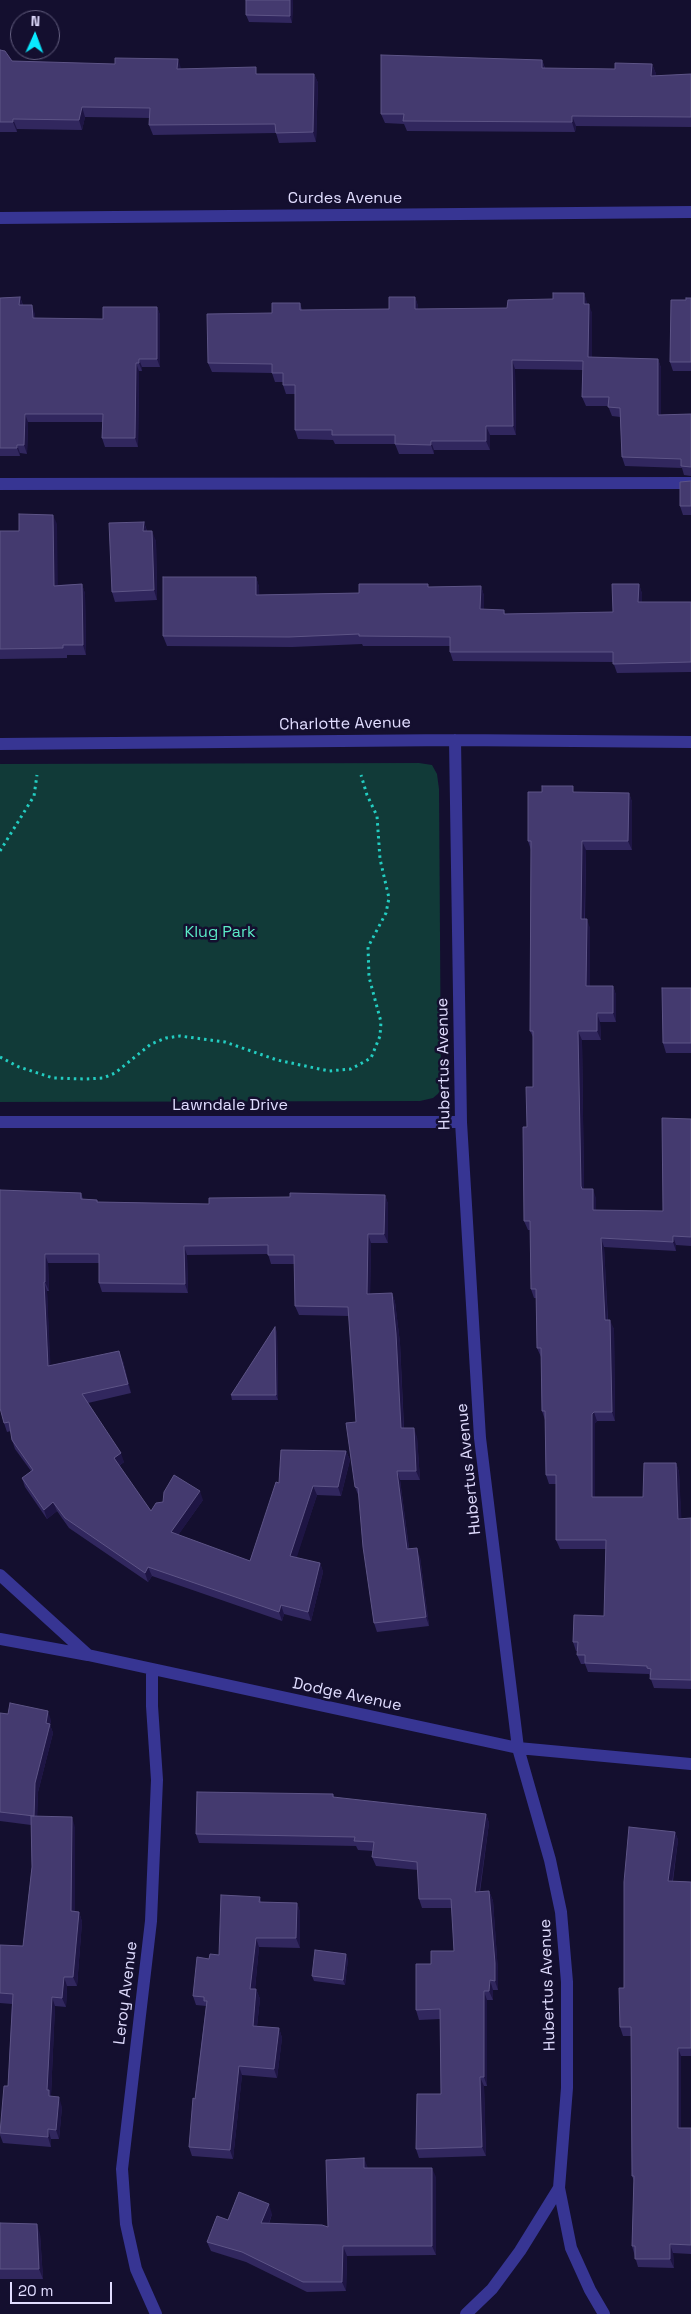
<!DOCTYPE html>
<html>
<head>
<meta charset="utf-8">
<style>
  body { margin:0 }
  #map { position:relative; width:691px; height:2314px; overflow:hidden; background:#140f2f; font-family:"Space Grotesk",sans-serif }
  canvas { display:block }
  .north { position:absolute; left:10px; top:10px; width:50px; height:50px; box-sizing:border-box; background:#140f2f; border:1px solid #666182; border-radius:50%; rotate:2deg; font-size:14px; font-weight:700; line-height:20px; text-align:center; color:#e1ddff }
  .north::after { content:''; display:block; margin:auto; width:18px; height:22px; background:#09eaff; clip-path:polygon(50% 0,100% 100%,50% 72%,0 100%) }
  .scale { position:absolute; left:10px; top:2282px; width:102px; height:22px; box-sizing:border-box; border:2px solid #e1ddff; border-top:0; padding-left:6px; font-size:15px; line-height:18px; white-space:nowrap; color:#e1ddff; -webkit-text-stroke:4px #140f2f; paint-order:stroke }
</style>
</head>
<body>
<div id="map">
<canvas width="691" height="2314"></canvas>
<div class="north">N</div>
<div class="scale">20 m</div>
</div>
<script>
const ctx = document.querySelector('canvas').getContext('2d');
ctx.lineJoin = 'round';
function fillPath(path, color) { ctx.fillStyle = color; ctx.fill(path, 'evenodd'); }
const shape = rows => new Path2D(rows.map(r => 'M' + r).join(''));
function stroke(path, color, width, dash) { ctx.strokeStyle = color; ctx.lineWidth = width; ctx.lineCap = dash ? 'butt' : 'round'; ctx.setLineDash(dash || []); ctx.stroke(path); }
function drawText(font, color, halo, rows, align = 'center') {
  ctx.font = font + ' "Space Grotesk",sans-serif'; ctx.lineWidth = 5; ctx.setLineDash([]); ctx.textBaseline = 'middle'; ctx.strokeStyle = halo; ctx.fillStyle = color; for (const [text, x, y, turn = 0] of rows) {
    ctx.save(); ctx.translate(x, y); ctx.rotate((+turn || 0) * Math.PI / 180); ctx.textAlign = isNaN(turn) ? turn : align; if (halo) ctx.strokeText(text, 0, 0); ctx.fillText(text, 0, 0); ctx.restore();
  }
}
fillPath(shape([
  [419,763,432,765,437,774,439,789,441,1083,440,1092,433,1098,420,1101,0,1102,0,764]
]), '#113a38');
stroke(shape([
  [0,851,34,796,37,775],
  [0,1057,19,1067,53,1078,86,1079,103,1078,115,1073,151,1044,166,1038,180,1036,225,1042,277,1060,329,1071,351,1069,371,1058,380,1036,381,1022,369,977,368,947,386,913,389,898,380,859,377,816,367,795,361,775]
]), '#23cdc1', 3, [2.5, 4]);
stroke(shape([
  [0,484,691,483]
]), '#373593', 12);
stroke(shape([
  [0,218,691,212],
  [455,740,461,1122,480,1438,518,1748,550,1860,561,1912,567,1982,567,2088,559,2188,571,2248,590,2290,604,2314],
  [0,744,455,740,691,742],
  [0,1122,461,1122],
  [0,1575,88,1655],
  [0,1639,88,1655,518,1748,691,1764],
  [152,1669,152,1706,157,1780,151,1921,122,2169,126,2224,136,2269,156,2314],
  [466,2314,492,2289,520,2251,559,2188]
]), '#373593', 12);
fillPath(shape([
  [225,0,293,0,292,23,249,22,246,15,246,0],
  [0,50,12,61,181,69,259,74,314,74,318,83,316,142,279,143,276,133,153,135,149,125,150,118,85,117,82,130,17,129,17,132,0,132],
  [542,60,545,68,615,69,652,64,656,74,656,76,691,74,691,127,576,126,575,132,407,131,404,124,385,123,381,114],
  [584,293,587,304,592,313,592,357,658,359,661,368,661,415,691,414,691,476,684,475,682,468,625,466,622,457,620,417,612,416,608,406,586,406,582,397,583,370,515,369,516,435,490,435,490,450,434,450,434,454,399,454,395,444,335,444,333,440,298,439,295,430,295,394,286,394,283,385,283,382,275,382,272,373,212,372,208,363,272,313,300,303,302,310,389,309,415,297,418,306,418,309,507,308],
  [20,297,23,305,35,314,35,318,103,319,157,307,160,315,160,367,142,367,142,371,139,371,138,447,105,447,102,438,103,422,28,422,27,454,20,453,20,456,0,456,0,298],
  [691,298,691,371,673,371,670,362,686,300],
  [691,481,691,515,683,515,680,506],
  [144,522,147,531,156,541,157,600,115,602,112,592],
  [57,524,57,585,82,584,85,594,86,655,67,655,67,658,0,659,0,531,19,531],
  [256,577,259,587,259,595,359,593,429,587,481,586,484,596,484,609,504,610,505,614,613,612,639,584,642,594,642,602,691,602,691,672,617,673,613,662,453,661,450,652,450,646,363,646,362,644,292,647,167,646,163,636],
  [542,792,629,793,632,802,632,850,586,850,585,919,590,928,590,986,613,986,616,995,616,1022,600,1022,601,1040,582,1040,584,1189,596,1198,596,1210,663,1211,691,1119,691,1246,676,1245,676,1251,604,1247,608,1320,614,1329,615,1421,597,1421,595,1423,595,1497,643,1497,676,1463,679,1472,681,1519,691,1518,691,1689,654,1688,649,1674,588,1672,585,1664,581,1664,577,1655,578,1651,576,1651,573,1642,604,1616,606,1549,560,1549,556,1540,556,1484,549,1484,546,1475,545,1420,542,1411,541,1357,537,1348,536,1298,534,1298,531,1289,530,1230,528,1230,524,1221,527,1127,533,1087,533,1037,530,1031,531,850,528,841],
  [691,988,691,1053,666,1053,663,1043],
  [0,1190,81,1193,83,1199,97,1200,98,1202,209,1204,385,1195,388,1204,388,1243,371,1243,370,1294,392,1293,395,1302,400,1343,404,1428,417,1437,420,1480,400,1480,409,1548,420,1557,429,1626,377,1632,374,1623,359,1497,355,1487,356,1422,349,1316,299,1315,295,1306,295,1264,271,1264,268,1254,187,1255,188,1293,102,1292,99,1283,99,1263,48,1263,49,1291,47,1291,50,1365,123,1361,131,1393,88,1403,124,1462,119,1466,151,1511,203,1500,178,1535,250,1561,279,1483,346,1451,350,1460,341,1496,317,1495,296,1558,320,1563,323,1572,311,1621,284,1614,282,1621,152,1576,148,1582,69,1528,57,1511,47,1519,25,1487,22,1478,31,1471,15,1449,12,1440,11,1431,7,1432,4,1423],
  [277,1332,278,1400,232,1400,231,1395],
  [0,1713,51,1720,50,1725,53,1733,38,1792,37,1816,75,1827,75,1912,79,1912,82,1922,77,1986,67,1986,66,2007,55,2006,51,2095,51,2096,62,2107,59,2139,51,2139,51,2147,3,2143,0,2135,0,2128,8,2086,12,2004,0,2003,0,1945,23,1946,32,1867,31,1825,0,1821],
  [333,1794,334,1798,486,1814,489,1823,480,1892,489,1891,493,1901,498,1972,498,1990,493,1990,493,2000,487,2000,487,2086,484,2086,486,2156,419,2158,416,2149,441,2094,440,2019,419,2020,416,2010,431,1964,454,1951,452,1908,422,1908,419,1899,418,1870,376,1866,372,1857,373,1851,358,1850,356,1846,199,1843,196,1834],
  [675,1832,678,1840,673,1881,691,1882,691,2056,681,2056,681,2128,691,2128,691,2254,673,2253,674,2268,638,2267,632,2246,634,2181,632,2176,631,2036,623,2036,620,2027,624,1988],
  [260,1897,261,1902,297,1903,300,1912,300,1948,259,1947,255,1989,256,1989,260,1999,257,2026,279,2028,282,2038,277,2078,242,2075,233,2159,192,2156,189,2147,206,2006,196,2005,193,1996,209,1959,219,1955],
  [348,1959,345,1985,314,1981,312,1976],
  [368,2168,436,2177,436,2255,347,2256,346,2291,307,2292,246,2262,211,2251,207,2242,228,2220,272,2214,269,2224,328,2227],
  [0,2223,40,2234,43,2279,0,2279]
]), '#31275e');
fillPath(shape([
  [290,0,293,0,292,23,290,16],
  [178,59,181,68,181,78,177,69],
  [542,60,545,70,542,68],
  [652,64,656,74,655,86,651,76],
  [314,74,318,83,316,142,313,132],
  [82,107,85,117,82,130,79,120],
  [572,116,576,126,575,132,572,122],
  [13,119,17,129,17,132,13,122],
  [584,293,587,302,587,313,584,304],
  [20,297,23,306,19,305],
  [415,297,418,306,419,318,415,309],
  [589,304,592,313,592,366,588,357],
  [32,305,35,314,36,326,33,318],
  [157,307,160,315,160,367,157,359],
  [139,359,142,367,142,371,139,363],
  [658,359,661,368,661,424,658,415],
  [512,360,515,369,516,435,513,426],
  [136,363,139,371,138,447,135,438],
  [25,414,28,422,27,454,24,445],
  [486,426,490,435,490,450,486,441],
  [431,441,434,450,434,454,431,445],
  [17,445,20,453,20,456,17,448],
  [53,515,57,524,58,595,54,586],
  [144,522,147,532,143,531],
  [152,531,156,541,157,600,154,590],
  [256,577,259,587,260,605,256,595],
  [82,584,85,594,86,655,83,645],
  [639,584,642,594,642,612,638,602],
  [481,586,484,596,484,619,480,609],
  [629,793,632,802,632,850,628,841],
  [582,841,586,850,584,928,581,919],
  [587,919,590,928,590,995,586,986],
  [613,986,616,995,616,1022,613,1013],
  [597,1013,600,1022,601,1040,597,1031],
  [578,1031,582,1040,584,1195,581,1186],
  [593,1189,596,1198,596,1219,593,1210],
  [385,1195,388,1204,388,1243,384,1234],
  [368,1234,371,1243,370,1303,367,1294],
  [673,1236,676,1245,676,1251,673,1242],
  [601,1238,604,1247,608,1329,605,1320],
  [184,1246,187,1255,188,1293,185,1284],
  [45,1254,48,1263,49,1291,45,1282],
  [44,1282,47,1291,51,1375,48,1366],
  [392,1293,395,1302,400,1343,404,1437,401,1428],
  [610,1320,614,1329,615,1421,612,1412],
  [275,1327,277,1332,278,1400,276,1395],
  [119,1351,123,1361,131,1393,128,1384],
  [594,1412,597,1421,595,1423,595,1506,592,1497,592,1414],
  [414,1428,417,1437,420,1480,416,1471],
  [346,1451,350,1460,341,1496,338,1487],
  [121,1453,124,1462,117,1467,114,1458],
  [676,1463,679,1472,682,1528,678,1519],
  [397,1471,400,1480,410,1558,407,1549],
  [313,1486,317,1495,294,1566,290,1556],
  [200,1491,203,1500,174,1541,171,1532],
  [53,1502,57,1511,47,1519,44,1510],
  [417,1548,420,1557,429,1626,426,1617],
  [320,1563,323,1572,311,1621,308,1612],
  [148,1567,152,1576,148,1582,145,1573],
  [281,1605,284,1614,282,1621,279,1612],
  [48,1711,51,1720,50,1725,53,1733,38,1792,37,1826,34,1817,35,1783],
  [486,1814,489,1823,478,1901,475,1892],
  [72,1817,75,1827,75,1921,71,1911],
  [675,1832,678,1840,671,1890,668,1881],
  [489,1891,493,1901,498,1972,498,1990,495,1981],
  [297,1903,300,1912,300,1948,296,1938],
  [79,1912,82,1922,77,1986,73,1977],
  [256,1938,259,1947,254,1998,250,1989],
  [346,1954,348,1959,345,1985,343,1980],
  [64,1977,67,1986,66,2007,62,1998],
  [490,1980,493,1990,493,2000,489,1991],
  [256,1989,260,1999,256,2035,253,2026],
  [484,1991,487,2000,487,2086,484,2077],
  [52,1997,55,2006,51,2095,52,2100,52,2105,47,2090],
  [279,2028,282,2038,277,2078,274,2069],
  [678,2048,681,2056,681,2137,678,2128],
  [239,2066,242,2075,233,2159,230,2150],
  [480,2077,484,2086,486,2156,482,2147],
  [59,2097,62,2107,59,2139,56,2130],
  [48,2129,51,2139,51,2147,48,2137],
  [364,2158,368,2168,368,2178,364,2168],
  [432,2168,436,2177,436,2255,432,2246],
  [269,2204,272,2214,265,2233,261,2223],
  [37,2224,40,2234,43,2279,39,2269],
  [670,2244,673,2253,674,2268,670,2259],
  [343,2246,347,2256,346,2291,342,2282]
]), '#1e1544');
const building = shape([
  [246,0,290,0,290,16,246,15,246,0],
  [0,50,5,51,12,61,115,64,115,58,178,59,177,69,256,67,256,74,314,74,313,132,276,133,275,124,149,125,150,108,82,107,79,120,13,119,13,122,0,122,0,50],
  [381,55,542,60,542,68,615,69,615,63,652,64,651,76,691,74,691,117,572,116,572,122,403,121,404,114,381,114,381,55],
  [553,293,584,293,584,304,589,304,588,357,658,359,658,415,691,414,691,467,681,466,681,459,622,457,620,408,608,407,609,397,582,397,583,361,512,360,513,426,486,426,486,441,431,441,431,445,395,444,395,435,332,435,332,430,295,430,295,385,283,385,283,373,272,373,272,364,208,363,207,314,272,313,272,303,300,303,300,310,389,309,389,297,415,297,415,309,507,308,508,300,553,299,553,293],
  [20,297,19,305,32,305,33,318,103,319,103,307,157,307,157,359,139,359,139,363,136,363,135,438,102,438,103,414,25,414,24,445,17,445,17,448,0,448,0,298,20,297],
  [686,298,691,298,691,362,670,362,671,300,686,300,686,298],
  [691,481,691,506,680,506,680,482,691,481],
  [19,514,53,515,54,586,82,584,83,645,63,645,63,648,0,649,0,531,19,531,19,514],
  [144,522,143,531,152,531,154,590,112,592,109,523,144,522],
  [163,577,256,577,256,595,359,593,359,584,428,584,428,587,481,586,480,609,504,610,504,614,613,612,612,584,639,584,638,602,691,602,691,662,613,664,613,652,450,652,450,637,359,636,359,634,289,637,163,636,163,577],
  [542,786,573,786,573,792,629,793,628,841,582,841,581,919,587,919,586,986,613,986,613,1013,597,1013,597,1031,578,1031,581,1186,582,1189,593,1189,593,1210,663,1211,662,1118,691,1119,691,1237,673,1236,673,1242,601,1238,605,1320,610,1320,612,1412,594,1412,592,1414,592,1497,643,1497,644,1463,676,1463,678,1519,691,1518,691,1680,650,1679,651,1669,647,1668,647,1666,585,1663,585,1655,577,1655,578,1642,573,1642,574,1615,604,1616,606,1540,556,1540,556,1475,546,1475,545,1411,542,1411,541,1348,537,1348,536,1289,531,1289,530,1221,524,1221,523,1127,527,1127,526,1087,533,1087,533,1031,530,1031,531,841,528,841,528,792,542,792,542,786],
  [662,988,691,988,691,1043,663,1043,662,988],
  [0,1190,81,1193,81,1199,97,1200,97,1202,209,1204,209,1198,290,1197,290,1193,385,1195,384,1234,368,1234,367,1294,392,1293,396,1334,401,1428,414,1428,416,1471,397,1471,407,1549,417,1548,426,1617,374,1623,363,1547,358,1488,355,1487,346,1423,356,1422,348,1307,295,1306,294,1255,268,1255,268,1245,184,1246,185,1284,99,1283,99,1254,45,1254,45,1282,44,1282,48,1366,119,1351,128,1384,82,1394,121,1453,114,1458,151,1511,156,1503,163,1502,164,1492,174,1475,200,1491,171,1532,250,1561,276,1482,279,1483,281,1450,346,1451,338,1487,313,1486,290,1556,320,1563,308,1612,281,1605,279,1612,148,1567,145,1573,65,1518,53,1502,44,1510,22,1478,33,1470,12,1440,9,1422,4,1423,0,1408,0,1190],
  [275,1327,276,1395,231,1395,275,1327],
  [10,1703,48,1711,46,1723,50,1724,35,1783,34,1816,0,1812,0,1713,8,1714,10,1703],
  [197,1792,333,1794,333,1797,486,1814,475,1892,489,1891,495,1963,495,1981,490,1980,489,1991,484,1991,484,2077,480,2077,482,2147,416,2149,417,2094,441,2094,440,2009,416,2010,416,1964,431,1964,431,1951,454,1951,451,1899,419,1899,417,1862,372,1857,374,1842,354,1841,355,1837,196,1834,197,1792],
  [31,1816,72,1817,71,1911,79,1912,73,1977,64,1977,62,1998,52,1997,47,2090,49,2090,49,2096,59,2097,56,2130,48,2129,48,2137,0,2133,4,2086,8,2086,13,1994,0,1993,0,1945,23,1946,32,1867,31,1816],
  [629,1827,675,1832,668,1881,691,1882,691,2048,678,2048,678,2128,691,2128,691,2245,670,2244,670,2259,635,2259,635,2246,632,2246,634,2176,632,2176,631,2027,620,2027,619,1988,624,1988,624,1882,629,1827],
  [221,1895,260,1897,259,1902,297,1903,296,1938,256,1938,250,1989,256,1989,253,2026,279,2028,274,2069,239,2066,230,2150,189,2147,193,2098,195,2099,207,2001,204,2001,204,1997,193,1996,197,1957,209,1959,210,1954,219,1955,221,1895],
  [315,1950,346,1954,343,1980,312,1976,315,1950],
  [364,2158,364,2168,432,2168,432,2246,343,2246,342,2282,303,2282,242,2252,207,2242,217,2216,228,2220,239,2192,269,2204,261,2223,322,2225,328,2227,326,2160,364,2158],
  [0,2223,37,2224,39,2269,0,2269,0,2223]
]);
fillPath(building, '#443a6f');
stroke(building, '#5d5486', 1);
drawText('16px', '#e1ddff', '#140f2f', [
  ["Curdes Avenue",345,199],
  ["Charlotte Avenue",345,724,-1],
  ["Hubertus Avenue",444,1064,-91],
  ["Lawndale Drive",230,1106],
  ["Hubertus Avenue",469,1469,-96],
  ["Dodge Avenue",347,1695,12],
  ["Hubertus Avenue",548,1985,-92],
  ["Leroy Avenue",126,1993,-83]
]);
drawText('16px', '#5bedc7', '#140f2f', [
  ["Klug Park",220,933]
]);
</script>
</body>
</html>
